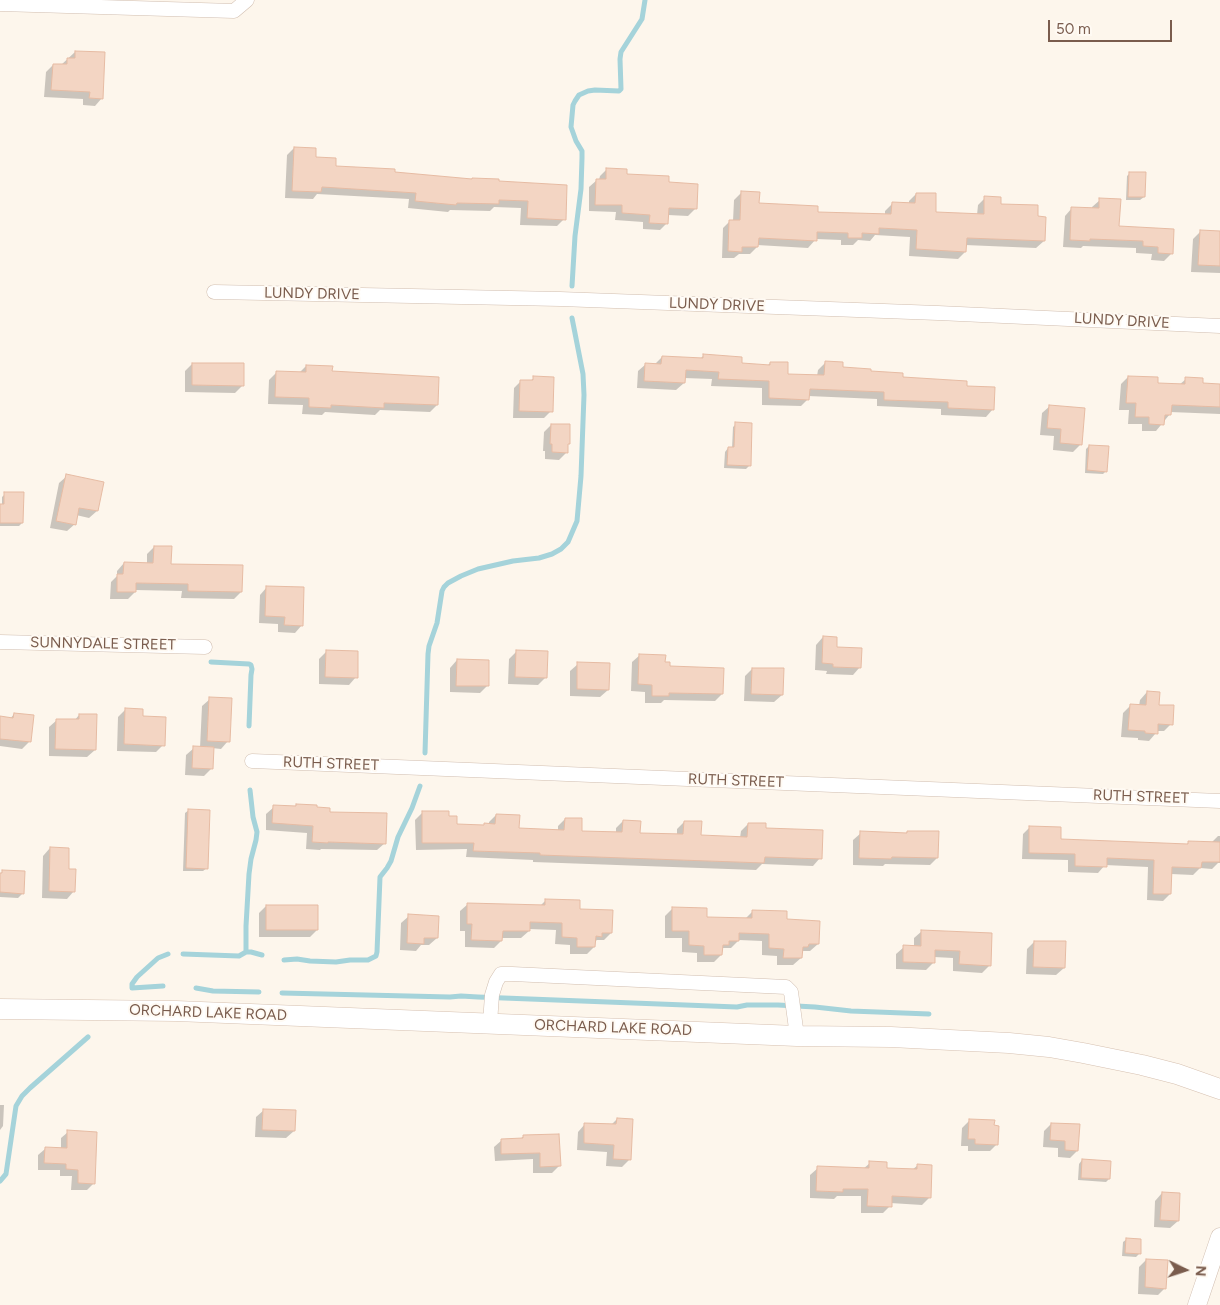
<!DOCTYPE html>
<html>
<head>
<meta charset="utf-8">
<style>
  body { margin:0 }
  #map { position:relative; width:1220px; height:1305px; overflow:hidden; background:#fdf6ec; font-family:Figtree,sans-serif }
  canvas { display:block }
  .north { position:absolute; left:1160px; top:1245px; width:50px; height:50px; -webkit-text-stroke:4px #fffaf3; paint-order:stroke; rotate:94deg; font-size:14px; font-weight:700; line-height:20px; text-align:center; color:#7a5c4d }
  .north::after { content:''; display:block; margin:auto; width:18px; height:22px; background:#7a5c4d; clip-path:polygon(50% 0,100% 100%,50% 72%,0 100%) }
  .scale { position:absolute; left:1048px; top:20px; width:124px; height:22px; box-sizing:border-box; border:2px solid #7a5c4d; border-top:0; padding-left:6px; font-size:15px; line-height:18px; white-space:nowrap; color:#7a5c4d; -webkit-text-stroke:4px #fffaf3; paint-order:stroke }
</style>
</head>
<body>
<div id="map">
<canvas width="1220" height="1305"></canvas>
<div class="north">N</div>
<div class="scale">50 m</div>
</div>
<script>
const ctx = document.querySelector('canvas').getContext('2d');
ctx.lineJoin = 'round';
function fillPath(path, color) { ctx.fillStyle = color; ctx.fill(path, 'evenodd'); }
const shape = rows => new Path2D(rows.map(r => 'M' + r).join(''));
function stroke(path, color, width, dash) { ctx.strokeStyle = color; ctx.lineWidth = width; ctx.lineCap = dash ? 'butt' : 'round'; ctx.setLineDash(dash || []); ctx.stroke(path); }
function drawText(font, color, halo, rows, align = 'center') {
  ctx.font = font + ' Figtree,sans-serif'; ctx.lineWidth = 4; ctx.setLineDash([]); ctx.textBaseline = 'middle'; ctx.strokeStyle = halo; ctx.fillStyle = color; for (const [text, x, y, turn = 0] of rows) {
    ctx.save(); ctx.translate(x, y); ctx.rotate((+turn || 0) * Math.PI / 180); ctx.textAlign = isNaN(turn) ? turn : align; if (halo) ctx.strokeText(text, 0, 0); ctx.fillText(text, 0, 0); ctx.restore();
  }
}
fillPath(shape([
  [75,52,102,98,95,106,83,105,83,99,44,97,46,72,53,65,61,65],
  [294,148,335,167,498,182,564,219,557,226,520,225,521,208,494,207,490,211,450,210,448,212,408,208,409,199,317,194,313,199,285,198,287,155],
  [607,169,626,175,668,184,696,208,688,216,668,215,667,223,660,230,643,229,643,222,615,220,616,212,589,211,589,187,597,180,599,180,600,176],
  [1130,173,1144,197,1140,200,1126,200,1127,176],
  [741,193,758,205,817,213,885,215,885,211,892,204,909,204,909,201,916,194,934,213,977,215,978,205,985,198,999,205,1036,218,1044,241,1036,248,965,245,965,252,958,259,909,256,910,237,875,235,870,241,858,240,853,245,841,245,841,240,816,239,808,248,757,245,757,247,750,254,739,254,734,258,722,258,723,228,730,221,733,221,734,200],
  [1100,200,1118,227,1172,253,1164,261,1151,260,1152,254,1136,253,1136,248,1083,246,1081,248,1063,247,1065,216,1072,208,1092,209,1092,207],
  [1200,232,1220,232,1220,273,1191,272,1193,239],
  [704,355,741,365,767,366,770,363,787,375,817,376,818,370,825,363,841,369,870,372,902,379,966,387,993,409,986,417,941,415,941,409,877,406,877,399,808,396,808,399,801,406,762,405,762,388,711,386,712,379,684,378,684,383,676,390,637,388,638,371,646,364,655,364,662,357,700,359],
  [192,364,243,385,235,393,185,392,185,371],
  [306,366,437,405,430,412,380,410,375,415,325,412,322,415,302,414,303,405,268,404,269,380,277,372,299,373],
  [1128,377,1157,384,1179,385,1186,379,1202,384,1220,385,1220,414,1170,412,1170,414,1156,431,1142,431,1142,424,1128,424,1129,410,1119,410,1121,384],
  [534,378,551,411,544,418,513,418,514,388,521,381,530,381],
  [1050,406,1081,444,1073,452,1053,450,1054,436,1040,435,1042,413],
  [736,424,750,465,746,469,724,468,725,452,728,448,732,449,733,427],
  [551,425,567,445,567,452,559,460,545,459,545,451,543,451,544,432],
  [1089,446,1106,471,1103,474,1085,473,1086,449],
  [67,476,103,483,97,511,89,518,76,515,75,524,67,531,50,528,59,483],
  [5,494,22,523,19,526,0,526,0,506,2,506,2,497],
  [154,547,170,565,241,592,234,599,181,598,182,591,135,590,135,592,128,599,110,599,111,582,117,576,117,571,124,563,147,564,147,554],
  [267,587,302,625,295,633,278,632,278,624,259,623,260,595],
  [823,637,860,667,853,675,826,674,827,671,815,670,816,645],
  [327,651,356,677,349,685,319,684,319,659],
  [516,652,546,677,538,685,508,684,509,659],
  [640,655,664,663,669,667,722,694,715,701,664,700,661,703,645,703,645,692,631,691,632,662],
  [457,660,487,686,480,693,450,692,450,668],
  [578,664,608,690,600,697,570,696,570,671],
  [752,669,782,695,774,702,744,701,745,676],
  [1147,692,1171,724,1164,731,1157,731,1156,733,1149,741,1138,740,1138,738,1121,737,1123,713,1130,706,1139,706,1140,700],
  [210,699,228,741,221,749,212,748,212,768,204,776,185,775,186,755,194,748,200,748,202,706],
  [126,709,142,717,163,745,156,752,117,751,118,717],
  [14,714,29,742,22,749,0,746,0,717,10,719],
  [79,715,95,750,87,757,49,756,49,727,57,720,74,721],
  [296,805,315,808,328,813,385,843,377,850,321,849,320,850,306,849,307,833,266,830,266,814,274,807,294,808],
  [189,810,207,868,203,871,183,871,185,813],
  [423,812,448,818,456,825,483,826,489,825,489,822,496,815,518,829,558,831,558,826,565,819,581,832,616,833,616,828,623,821,639,834,677,836,677,829,684,822,700,836,740,838,741,831,748,824,764,829,820,858,813,866,762,864,756,870,533,862,533,860,466,857,467,849,416,850,415,820],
  [1030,827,1060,840,1186,845,1189,842,1211,843,1218,836,1220,836,1220,863,1218,863,1212,869,1200,868,1193,875,1171,874,1170,894,1163,901,1147,900,1148,867,1105,865,1098,873,1068,872,1068,860,1022,859,1023,834],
  [907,832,937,858,930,865,885,864,883,866,853,865,853,840,861,833,905,834],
  [50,848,68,870,74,891,67,899,42,898,43,856],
  [3,871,23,893,18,898,0,897,0,874],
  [546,900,579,910,611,933,604,940,597,940,594,942,594,947,587,954,570,954,570,945,555,944,556,930,529,929,529,931,521,938,501,938,501,941,494,948,465,947,465,931,460,931,460,911,468,904,540,906],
  [266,906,317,930,310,937,259,937,259,913],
  [673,908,706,918,745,919,753,911,785,921,818,944,810,951,803,951,801,953,801,958,793,965,777,965,777,956,762,955,762,941,739,940,731,948,723,948,721,950,721,955,714,962,697,962,697,953,682,952,682,938,665,938,665,916],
  [409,916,437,938,429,945,421,945,416,951,400,950,401,923],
  [922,931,990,965,982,973,953,971,953,958,934,957,933,963,926,970,896,969,896,954,904,947,914,947,914,938],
  [1034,942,1064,968,1056,975,1026,974,1027,949],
  [0,1105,4,1105,3,1126,0,1130],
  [264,1110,294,1131,286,1138,255,1137,256,1117],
  [617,1119,630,1159,622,1167,606,1166,607,1152,577,1150,578,1132,585,1124,611,1125],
  [969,1121,997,1144,990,1151,968,1151,968,1146,961,1146,962,1128],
  [1051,1124,1077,1151,1070,1158,1058,1157,1058,1148,1043,1147,1044,1131],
  [68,1132,94,1183,87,1190,71,1190,72,1176,60,1176,60,1170,38,1170,38,1155,45,1149,61,1149,61,1138],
  [524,1136,559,1166,552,1173,533,1173,533,1159,495,1161,494,1147,502,1140,520,1139],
  [1082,1160,1109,1179,1106,1182,1078,1180,1079,1164],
  [870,1163,885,1169,912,1170,918,1165,930,1197,922,1205,890,1203,890,1206,883,1213,861,1213,861,1196,837,1196,834,1199,810,1198,810,1175,818,1168,863,1169],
  [1162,1193,1178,1221,1170,1228,1154,1227,1155,1201],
  [1127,1239,1140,1253,1136,1257,1122,1256,1123,1242],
  [1146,1260,1165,1288,1158,1295,1138,1294,1139,1267]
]), '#0003');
stroke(shape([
  [572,286,575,236,581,189,582,158,582,151,576,141,571,127,573,105,575,101,579,95,588,91,595,90,619,91,621,89,620,59,621,52,642,19,645,0],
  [211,662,249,664,251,665,252,669,251,675,249,726],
  [425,753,428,654,429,646,437,623,442,591,444,587,448,583,461,576,478,569,513,561,539,558,552,554,561,549,568,542,577,521,581,476,584,395,583,374,572,318],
  [246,952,246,926,249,874,251,859,256,840,257,832,253,817,250,790],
  [183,954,239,956,246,952,251,952,262,955],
  [284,960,297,959,310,961,336,962,350,960,368,960,376,956,377,952,380,877,387,868,391,861,398,837,412,808,420,786],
  [163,986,132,988,132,984,137,977,158,958,168,954],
  [196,988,213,991,259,992],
  [282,993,450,997,461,996,478,997,737,1007,747,1005,778,1005,815,1007,851,1011,929,1014],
  [0,1181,6,1174,16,1106,22,1096,30,1088,88,1037]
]), '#a5d3da', 5);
const building = shape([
  [75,51,105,52,103,99,89,98,90,92,51,90,53,64,67,64,67,58,75,58,75,51],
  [294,147,316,148,316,157,336,158,336,166,395,169,395,172,472,179,472,178,499,179,499,181,567,185,566,220,527,218,528,201,499,200,499,204,457,203,456,205,415,201,416,193,322,187,321,192,292,191,294,147],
  [606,168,627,169,627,174,669,176,669,182,698,184,697,209,669,208,668,224,649,223,650,215,622,213,622,205,595,205,596,179,606,179,606,168],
  [1129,172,1146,172,1145,197,1128,197,1129,172],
  [741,191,760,192,759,203,818,206,818,212,891,214,892,202,915,203,916,193,936,193,936,212,984,214,984,196,1001,197,1001,204,1038,205,1038,216,1046,217,1045,241,967,238,966,252,916,249,917,230,879,228,879,234,862,233,862,238,848,238,848,233,817,232,817,241,759,238,758,247,742,247,742,252,728,251,729,220,740,220,741,191],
  [1099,198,1121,199,1119,226,1174,229,1173,254,1158,253,1158,247,1143,246,1143,241,1090,239,1090,241,1070,240,1071,207,1099,208,1099,198],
  [1200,230,1220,231,1220,266,1198,265,1200,230],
  [703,354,742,357,742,363,770,365,770,362,788,362,788,374,824,375,825,361,843,362,843,367,871,369,871,371,903,373,903,377,967,381,967,386,995,387,994,410,948,408,948,402,884,400,884,392,810,389,809,400,769,398,769,381,718,379,719,372,686,370,685,383,644,381,645,363,661,364,662,356,703,358,703,354],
  [192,363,244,363,244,386,192,385,192,363],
  [306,365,333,366,332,371,439,377,438,405,384,403,384,408,331,405,331,408,309,407,309,398,275,397,276,371,306,372,306,365],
  [533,376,554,377,553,412,519,411,520,380,533,380,533,376],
  [1128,376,1158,377,1158,383,1185,384,1185,377,1203,378,1203,383,1220,384,1220,407,1172,405,1171,415,1165,415,1164,425,1149,424,1149,417,1135,417,1136,403,1126,403,1128,376],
  [1049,405,1085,408,1082,445,1060,443,1061,429,1047,428,1049,405],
  [735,422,752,423,751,466,727,465,728,447,734,447,735,422],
  [551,424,570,424,570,444,568,444,568,453,552,452,552,444,550,444,551,424],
  [1089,445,1109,446,1107,472,1087,470,1089,445],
  [66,474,104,482,98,511,79,508,76,525,56,521,66,474],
  [4,492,24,492,23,523,0,523,0,504,4,504,4,492],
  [154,546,172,546,171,564,243,565,242,592,188,591,188,584,136,583,136,592,117,592,117,574,123,574,124,562,153,563,154,546],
  [266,586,304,587,303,626,284,625,285,617,265,616,266,586],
  [823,636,837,637,837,647,862,648,861,668,833,667,833,664,822,663,823,636],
  [326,650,358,651,358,678,325,677,326,650],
  [516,650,548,651,547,678,515,677,516,650],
  [639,654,666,655,665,662,670,662,670,666,724,668,723,694,669,693,669,696,652,696,652,685,638,684,639,654],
  [457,659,489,660,489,686,456,686,457,659],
  [577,662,610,663,609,690,577,689,577,662],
  [752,668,784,668,783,695,751,694,752,668],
  [1147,691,1160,692,1159,705,1174,705,1173,725,1158,724,1158,734,1145,733,1145,731,1128,730,1130,704,1146,705,1147,691],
  [209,697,232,698,230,742,207,741,209,697],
  [125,708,143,709,143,716,166,717,165,746,124,744,125,708],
  [14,713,34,715,31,742,0,739,0,716,13,718,14,713],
  [79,714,97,714,96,750,55,749,56,719,79,719,79,714],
  [193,746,214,747,213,769,192,768,193,746],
  [296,804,317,805,317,807,330,808,330,812,387,813,386,844,328,842,328,843,312,842,313,826,272,823,273,805,296,806,296,804],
  [188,809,210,810,208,869,186,868,188,809],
  [422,811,449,811,449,816,457,816,457,824,484,825,484,823,495,824,496,814,520,815,519,828,564,830,565,818,582,818,582,831,622,832,623,820,641,821,640,833,683,834,684,821,702,821,701,835,747,837,748,823,766,823,766,828,823,830,822,859,765,857,764,863,540,855,540,853,473,851,474,843,422,843,422,811],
  [1029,826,1061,827,1061,839,1188,844,1188,841,1220,842,1220,862,1202,862,1201,868,1172,867,1171,894,1153,894,1154,860,1107,858,1107,867,1075,866,1075,854,1029,853,1029,826],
  [860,831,907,833,907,831,939,831,938,858,892,857,891,859,859,858,860,831],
  [50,847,69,848,69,869,76,869,75,892,49,891,50,847],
  [2,870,25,871,24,894,0,892,0,873,2,873,2,870],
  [545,899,580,900,580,909,613,910,612,933,602,933,602,937,596,936,595,947,577,947,577,938,562,937,562,923,530,922,530,931,503,931,502,941,471,940,472,924,467,924,467,903,545,905,545,899],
  [266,905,318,905,318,930,266,930,266,905],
  [672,907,707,908,707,917,752,918,752,910,787,911,787,919,820,921,819,944,809,944,808,947,803,947,802,958,783,958,784,949,769,948,769,934,739,933,739,941,729,941,729,945,723,945,722,955,704,955,704,946,689,945,689,931,672,931,672,907],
  [408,914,439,916,438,938,424,938,424,944,407,943,408,914],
  [921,930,992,933,991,966,959,964,960,951,935,950,935,963,903,962,903,945,921,946,921,930],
  [1034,941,1066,941,1065,968,1033,967,1034,941],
  [263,1109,296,1110,295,1131,262,1130,263,1109],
  [617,1118,633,1119,631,1160,613,1159,614,1145,584,1143,584,1123,616,1124,617,1118],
  [969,1119,995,1120,994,1125,999,1126,998,1145,975,1144,975,1139,968,1139,969,1119],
  [1051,1123,1080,1124,1078,1151,1065,1150,1065,1141,1050,1140,1051,1123],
  [67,1130,97,1132,95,1184,78,1183,78,1170,66,1169,66,1164,44,1163,45,1147,67,1148,67,1130],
  [559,1134,561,1166,540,1167,540,1153,501,1154,501,1139,523,1138,523,1135,559,1134],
  [1082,1159,1111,1161,1110,1179,1081,1178,1082,1159],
  [869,1161,887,1162,887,1168,917,1169,917,1164,932,1165,931,1198,892,1196,892,1207,867,1206,868,1189,843,1189,843,1192,816,1191,817,1166,869,1168,869,1161],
  [1162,1192,1180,1193,1179,1221,1160,1220,1162,1192],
  [1126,1238,1141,1239,1141,1254,1125,1253,1126,1238],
  [1146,1259,1168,1260,1166,1289,1145,1287,1146,1259]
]);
fillPath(building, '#f3d5c3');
stroke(building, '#e6bba3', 1);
const minor = shape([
  [0,4,234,11,247,0],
  [214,292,560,299,938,313,1220,326],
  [0,642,205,647],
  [252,761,1220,801],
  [490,1023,492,995,496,982,501,974,512,974,786,987,791,992,797,1036]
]);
const tertiary = shape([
  [1197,1305,1220,1237]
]);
const secondary = shape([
  [0,1009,176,1011,797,1036,891,1037,1009,1043,1049,1047,1083,1053,1142,1065,1177,1074,1220,1089]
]);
stroke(minor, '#d1beb0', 15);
stroke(tertiary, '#d1beb0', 19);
stroke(secondary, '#d6c0b0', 21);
stroke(minor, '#fff', 14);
stroke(tertiary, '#fff', 18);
stroke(secondary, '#fff', 20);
drawText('15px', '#7a5c4d', '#fffaf3', [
  ["LUNDY DRIVE",312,294,1],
  ["LUNDY DRIVE",717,305,2],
  ["LUNDY DRIVE",1122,321,3],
  ["SUNNYDALE STREET",103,644,1],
  ["RUTH STREET",331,764,2],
  ["RUTH STREET",736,781,2],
  ["RUTH STREET",1141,797,2],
  ["ORCHARD LAKE ROAD",208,1013,2],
  ["ORCHARD LAKE ROAD",613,1028,2]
]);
</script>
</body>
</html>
